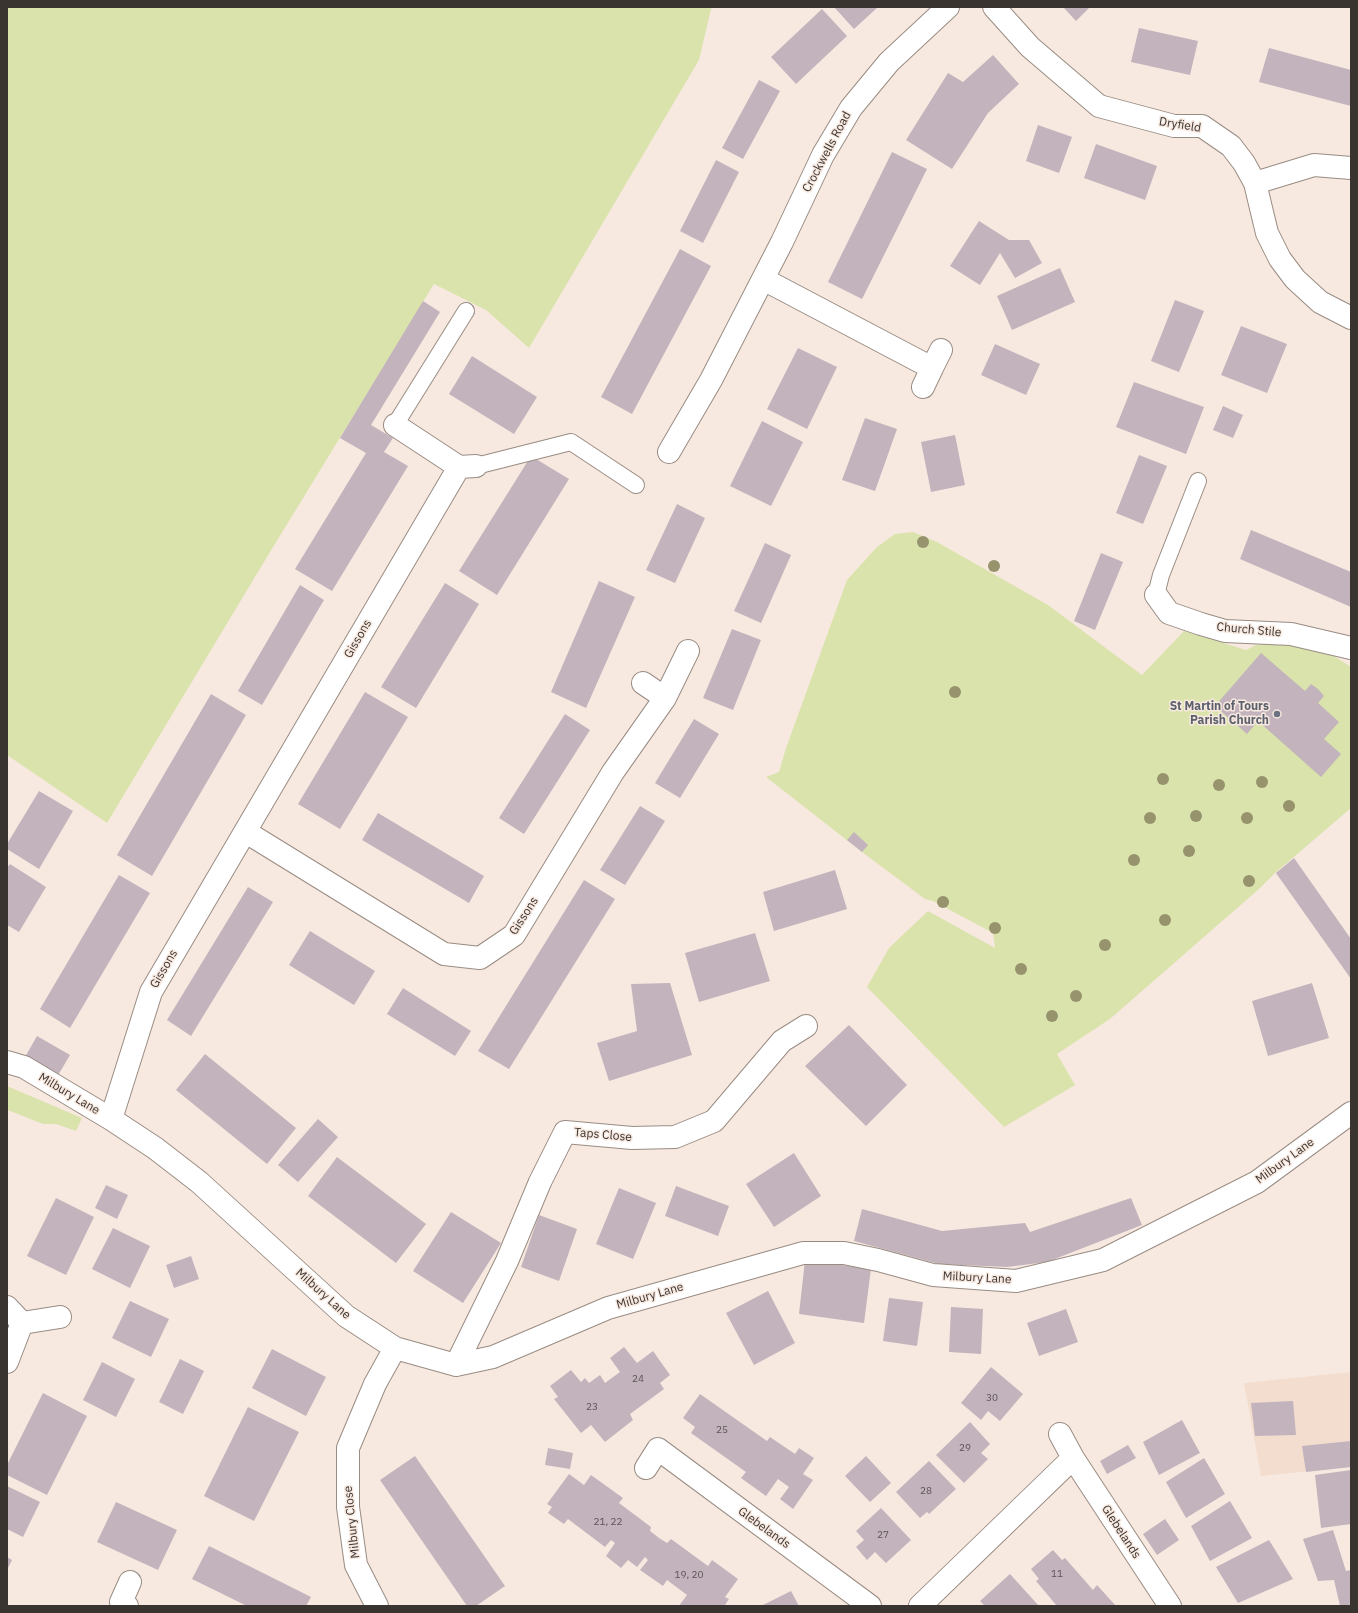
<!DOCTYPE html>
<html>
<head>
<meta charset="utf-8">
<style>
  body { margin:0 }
  #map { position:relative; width:1358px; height:1613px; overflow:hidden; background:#f8e9e0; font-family:"IBM Plex Sans",sans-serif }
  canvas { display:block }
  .frame { position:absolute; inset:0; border:8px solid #3a3431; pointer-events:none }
</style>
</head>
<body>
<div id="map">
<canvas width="1358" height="1613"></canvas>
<div class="frame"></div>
</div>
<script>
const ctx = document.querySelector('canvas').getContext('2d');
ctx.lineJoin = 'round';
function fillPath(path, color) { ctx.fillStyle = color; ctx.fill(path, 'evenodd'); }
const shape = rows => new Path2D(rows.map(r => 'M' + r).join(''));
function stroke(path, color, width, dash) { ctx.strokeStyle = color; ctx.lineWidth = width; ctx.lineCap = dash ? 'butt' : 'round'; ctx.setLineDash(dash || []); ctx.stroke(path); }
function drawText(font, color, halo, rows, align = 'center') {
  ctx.font = font + ' "IBM Plex Sans",sans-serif'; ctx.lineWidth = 3; ctx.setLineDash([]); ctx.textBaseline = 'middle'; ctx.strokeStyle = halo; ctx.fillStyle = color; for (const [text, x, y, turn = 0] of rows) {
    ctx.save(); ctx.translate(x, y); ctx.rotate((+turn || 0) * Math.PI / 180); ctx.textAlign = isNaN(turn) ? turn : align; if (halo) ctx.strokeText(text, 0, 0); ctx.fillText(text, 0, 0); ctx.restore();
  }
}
fillPath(shape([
  [1351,1372,1351,1467,1261,1476,1244,1383]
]), '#f2ddcf');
fillPath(shape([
  [7,7,713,7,711,9,699,60,529,348,486,310,434,284,267,557,107,823,7,755],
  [913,532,937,542,1048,605,1142,675,1184,631,1246,650,1256,645,1279,643,1326,651,1351,667,1351,808,1275,873,1259,889,1110,1019,1057,1054,1075,1085,1004,1127,867,987,889,948,928,911,995,948,993,933,933,901,925,899,862,852,766,777,779,772,786,748,847,580,877,547,895,534],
  [7,1086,82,1118,76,1131,56,1124,43,1124,10,1111,7,1110]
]), '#dae3ac');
fillPath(shape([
  [834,7,878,7,854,29],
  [1063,7,1090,7,1076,21],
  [822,9,847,36,796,84,771,57],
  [1139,28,1198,41,1190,75,1131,62],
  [1269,48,1351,70,1351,106,1259,82],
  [993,55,1019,84,988,113,952,169,906,140,948,73,963,82],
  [759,80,780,91,743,159,722,148],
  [1038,125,1072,137,1059,173,1026,161],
  [1096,144,1157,166,1145,200,1084,178],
  [892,152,927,169,862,299,828,282],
  [716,160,739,172,703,243,680,231],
  [979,221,1009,240,1029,240,1042,263,1015,278,1000,253,980,285,950,266],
  [680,249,711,266,632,414,601,397],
  [1060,268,1075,302,1012,330,997,296],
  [1175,300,1204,311,1179,372,1151,361],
  [423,301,440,312,371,425,393,438,384,452,408,466,332,591,295,569,366,453,340,438],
  [1241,326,1287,344,1267,393,1221,375],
  [995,344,1040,364,1026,395,981,375],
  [798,348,837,367,807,429,767,409],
  [472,356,537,397,514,434,449,394],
  [1134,382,1204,407,1186,454,1116,427],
  [1223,406,1243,415,1233,438,1213,430],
  [865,418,897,429,875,491,842,480],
  [762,421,803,442,771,506,730,486],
  [955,435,965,485,931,492,921,442],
  [1139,455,1167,466,1143,524,1116,513],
  [531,456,569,479,497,595,459,571],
  [677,504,705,518,675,583,646,570],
  [1251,530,1351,572,1351,607,1240,559],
  [765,543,791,555,761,623,734,611],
  [1101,553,1123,562,1095,630,1074,621],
  [599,581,635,597,586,708,551,692],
  [445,583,479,604,416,708,381,687],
  [300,585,324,600,262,705,238,691],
  [732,629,761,640,733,710,703,698],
  [1261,653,1305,691,1311,684,1318,689,1324,696,1318,703,1339,722,1324,739,1341,754,1321,777,1258,721,1247,734,1215,706],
  [365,692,408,717,340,829,298,804],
  [211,694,246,715,152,876,117,855],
  [565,714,590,730,524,834,499,818],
  [694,719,719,734,680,798,655,783],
  [39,791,73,811,39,869,7,849,7,844],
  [640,806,665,821,625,885,600,870],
  [378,813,484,876,469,903,362,840],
  [854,832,868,845,862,852,847,840],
  [1294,858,1351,939,1351,979,1276,873],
  [10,864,46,887,19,932,7,925,7,868],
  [835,870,847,909,774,931,763,892],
  [119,875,150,893,70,1028,40,1009],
  [584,880,615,899,509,1069,478,1051],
  [248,887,273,902,191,1036,167,1020],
  [310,931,375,971,354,1005,289,965],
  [755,933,770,981,699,1002,685,953],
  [670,983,692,1055,609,1081,597,1043,637,1031,631,984],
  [1312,983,1329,1038,1268,1056,1252,1001],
  [403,988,471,1031,455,1056,387,1014],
  [849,1025,907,1085,866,1126,805,1066],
  [37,1036,70,1055,57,1077,25,1057],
  [205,1054,296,1128,267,1164,176,1090],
  [318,1119,338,1137,298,1182,278,1165],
  [794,1153,821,1196,774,1227,746,1184],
  [337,1157,426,1224,396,1263,308,1196],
  [106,1185,128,1195,117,1219,95,1208],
  [676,1186,729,1206,718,1236,665,1216],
  [619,1188,656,1203,633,1259,596,1244],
  [56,1198,94,1217,66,1275,27,1256],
  [1131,1198,1142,1225,1047,1262,1007,1267,939,1264,854,1241,862,1209,942,1231,1025,1223,1030,1232],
  [451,1212,501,1243,463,1303,413,1271],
  [539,1215,577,1229,559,1281,521,1267],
  [113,1228,150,1246,130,1288,92,1269],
  [191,1256,199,1279,174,1288,166,1265],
  [805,1260,871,1269,864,1323,799,1314],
  [768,1291,795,1343,754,1365,726,1313],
  [889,1298,923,1302,917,1346,883,1341],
  [130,1301,169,1319,151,1357,112,1338],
  [951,1307,983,1309,981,1354,949,1352],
  [1066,1309,1078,1342,1039,1356,1027,1323],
  [624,1347,637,1363,653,1351,670,1375,660,1383,664,1389,630,1414,633,1420,605,1442,591,1425,581,1433,554,1399,558,1397,550,1386,571,1370,581,1382,585,1378,589,1383,600,1375,605,1383,620,1372,610,1358],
  [272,1349,326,1377,306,1416,252,1388],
  [180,1359,204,1371,183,1414,159,1402],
  [102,1362,135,1379,116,1417,83,1400],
  [991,1367,1023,1394,1000,1421,988,1411,981,1420,961,1403],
  [43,1393,87,1416,47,1495,7,1475,7,1465],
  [700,1394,767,1441,770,1437,795,1454,799,1448,814,1458,803,1474,813,1480,793,1509,780,1499,789,1487,778,1479,766,1496,741,1478,746,1472,691,1433,695,1427,683,1418],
  [1293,1401,1296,1435,1255,1436,1251,1403],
  [248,1407,299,1432,254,1521,204,1496],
  [1182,1420,1200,1453,1159,1475,1143,1442],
  [970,1422,990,1444,981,1453,988,1459,964,1483,936,1455],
  [1351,1441,1351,1467,1306,1472,1302,1446],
  [1128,1445,1136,1458,1107,1474,1100,1461],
  [548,1448,573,1453,570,1469,545,1465],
  [415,1456,505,1586,476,1606,467,1606,380,1480],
  [866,1456,891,1483,870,1502,845,1476],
  [1204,1458,1225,1494,1186,1518,1166,1482],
  [929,1461,956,1489,929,1514,927,1512,920,1518,896,1492],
  [1351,1470,1351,1524,1321,1528,1315,1475],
  [569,1474,584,1485,591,1475,623,1498,619,1503,651,1527,650,1531,659,1538,667,1543,671,1539,708,1566,712,1560,738,1579,725,1597,729,1599,725,1605,726,1606,679,1606,687,1595,667,1580,663,1586,640,1570,648,1560,645,1557,637,1567,628,1560,621,1568,606,1556,615,1543,611,1540,605,1547,568,1519,564,1524,548,1513,552,1507,547,1504],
  [7,1486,40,1502,23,1537,7,1529],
  [1230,1501,1252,1538,1210,1561,1191,1526],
  [116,1502,177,1530,158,1570,97,1542],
  [881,1508,911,1540,886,1563,875,1552,867,1560,856,1547,864,1540,856,1531],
  [1165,1519,1179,1540,1157,1555,1143,1534],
  [1333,1530,1346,1571,1351,1570,1351,1606,1340,1606,1334,1580,1318,1581,1303,1539],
  [1269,1540,1293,1579,1238,1603,1216,1567],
  [209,1546,311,1597,306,1606,247,1606,192,1579],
  [1053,1550,1062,1560,1065,1558,1093,1590,1097,1585,1116,1606,1057,1606,1036,1581,1039,1579,1031,1569],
  [7,1557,12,1560,7,1570],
  [1010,1574,1039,1606,985,1606,980,1601],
  [791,1591,799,1606,761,1606]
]), '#c2b3bd');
const lane = shape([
  [395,425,466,311],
  [476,466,571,442,636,485],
  [1156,595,1161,575,1198,481]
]);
const street = shape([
  [994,7,1030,47,1099,106,1174,126,1202,126,1231,146,1244,163,1255,183,1267,233,1280,259,1295,279,1320,302,1351,318],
  [1255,183,1314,165,1351,168],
  [763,279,932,368,923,387],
  [932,368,941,350],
  [395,425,459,467],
  [669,452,711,380,782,242,823,155,851,108,889,62,948,7],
  [1156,595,1169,613,1201,624,1225,631,1291,634,1351,648],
  [643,683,665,698],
  [246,832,444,954,480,958,514,935,613,772,665,698,688,651],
  [7,1062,24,1067,111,1119,155,1148,199,1182,346,1316,395,1348,456,1365,493,1357,608,1308,803,1253,844,1253,878,1260,933,1275,1016,1281,1103,1260,1257,1182,1351,1113],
  [111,1119,151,992,459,467,476,466],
  [7,1307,22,1323,7,1362],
  [22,1323,60,1317],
  [456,1365,507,1261,540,1182,565,1132,632,1138,675,1137,714,1121,782,1041,806,1026],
  [1060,1434,1073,1458,1170,1606],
  [646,1468,658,1449,870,1606],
  [127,1606,121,1602,130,1582],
  [377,1606,356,1565,348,1507,348,1448,375,1384,395,1348],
  [920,1606,1073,1458]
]);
stroke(lane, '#998c83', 18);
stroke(street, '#998c83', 24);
stroke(lane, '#fff', 16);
stroke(street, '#fff', 22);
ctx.fillStyle = '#96936d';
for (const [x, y] of [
  [923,542],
  [994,566],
  [955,692],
  [1163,779],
  [1262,782],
  [1219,785],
  [1289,806],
  [1196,816],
  [1150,818],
  [1247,818],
  [1189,851],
  [1134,860],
  [1249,881],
  [943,902],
  [1165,920],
  [995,928],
  [1105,945],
  [1021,969],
  [1076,996],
  [1052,1016]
]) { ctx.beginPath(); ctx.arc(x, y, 6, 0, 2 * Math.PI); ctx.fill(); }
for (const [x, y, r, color] of [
  [1277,714,4,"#6b7280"]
]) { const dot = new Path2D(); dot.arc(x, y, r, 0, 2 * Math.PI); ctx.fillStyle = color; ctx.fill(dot); stroke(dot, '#f8e9e0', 1.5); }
drawText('10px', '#5c5454', null, [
  ["24",638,1379],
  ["30",992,1398],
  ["23",592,1407],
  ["25",722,1430],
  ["29",965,1448],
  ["28",926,1491],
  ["21, 22",608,1522],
  ["27",883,1535],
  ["11",1057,1574],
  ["19, 20",689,1575]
]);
drawText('12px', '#3a3431', '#f8e9e0', [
  ["Dryfield",1180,125,9],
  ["Crockwells Road",827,152,-62],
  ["Church Stile",1249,630,5],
  ["Gissons",358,639,-60],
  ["Gissons",524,916,-57],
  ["Gissons",164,969,-60],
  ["Milbury Lane",69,1094,31],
  ["Taps Close",603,1135,5],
  ["Milbury Lane",1285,1161,-36],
  ["Milbury Lane",977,1278,3],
  ["Milbury Lane",323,1294,42],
  ["Milbury Lane",650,1296,-16],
  ["Milbury Close",352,1522,-96],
  ["Glebelands",764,1528,36],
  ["Glebelands",1121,1532,57]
]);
drawText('bold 12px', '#5b616d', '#f8e9e0', [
  ["St Martin of Tours",1269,707],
  ["Parish Church",1269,721]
], 'right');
</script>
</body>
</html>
